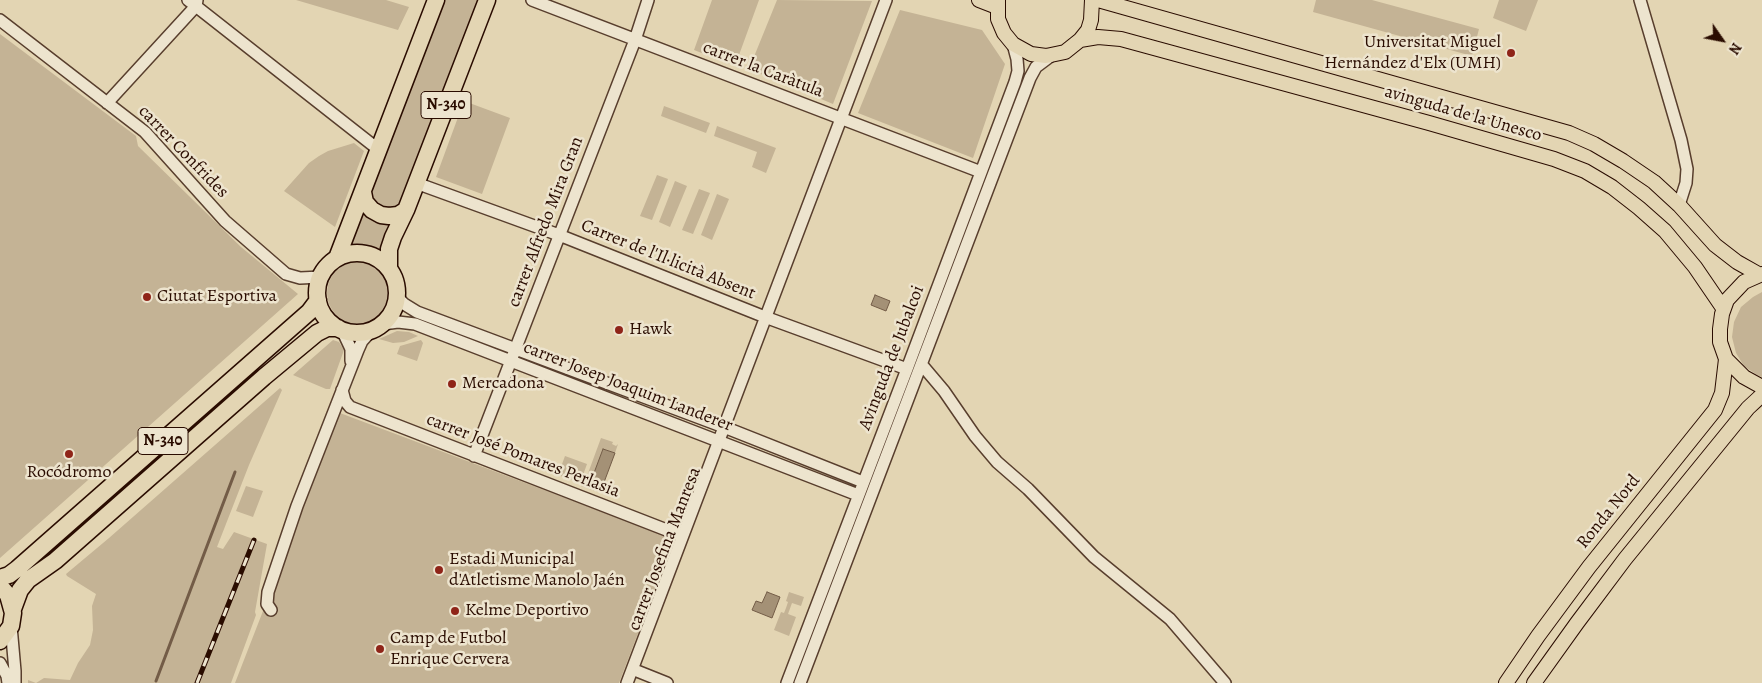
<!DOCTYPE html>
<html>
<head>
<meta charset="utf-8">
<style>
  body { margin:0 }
  #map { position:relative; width:1762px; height:683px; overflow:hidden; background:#e3d5b3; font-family:Alegreya,serif }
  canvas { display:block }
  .north { position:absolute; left:1697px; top:15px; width:50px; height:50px; -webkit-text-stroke:4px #ede4ce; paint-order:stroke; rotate:123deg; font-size:14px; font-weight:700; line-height:20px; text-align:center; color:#2a0c00 }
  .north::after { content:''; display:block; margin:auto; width:18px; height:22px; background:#2a0c00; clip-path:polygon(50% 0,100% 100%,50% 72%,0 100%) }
</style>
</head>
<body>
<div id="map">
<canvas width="1762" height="683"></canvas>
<div class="north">N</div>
</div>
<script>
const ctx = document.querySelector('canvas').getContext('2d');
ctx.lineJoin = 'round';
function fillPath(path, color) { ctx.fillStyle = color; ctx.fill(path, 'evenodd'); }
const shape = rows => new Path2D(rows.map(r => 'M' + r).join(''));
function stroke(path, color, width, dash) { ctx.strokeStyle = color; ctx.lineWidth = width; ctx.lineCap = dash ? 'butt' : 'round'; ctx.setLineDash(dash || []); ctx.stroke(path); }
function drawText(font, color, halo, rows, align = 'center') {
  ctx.font = font + ' Alegreya,serif'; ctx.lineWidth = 5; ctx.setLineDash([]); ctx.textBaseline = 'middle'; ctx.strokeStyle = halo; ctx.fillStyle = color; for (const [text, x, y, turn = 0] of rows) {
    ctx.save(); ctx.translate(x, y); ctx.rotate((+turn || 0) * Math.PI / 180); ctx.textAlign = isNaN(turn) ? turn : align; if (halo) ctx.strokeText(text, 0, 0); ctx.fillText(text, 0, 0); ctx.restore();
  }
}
fillPath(shape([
  [296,0,386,0,409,7,398,30],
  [440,0,480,0,402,206,390,211,374,209,367,193],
  [712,0,759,0,735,66,694,50],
  [777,0,872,1,833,104,749,69],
  [1316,0,1372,0,1479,29,1472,56,1313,12],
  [1499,0,1538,0,1526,31,1493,18],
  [900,10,982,30,1005,64,973,158,858,113],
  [0,34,136,136,138,146,241,247,298,294,0,558],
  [464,101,510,118,482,194,436,177],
  [664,106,710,123,706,133,661,116],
  [717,126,776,148,766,173,752,167,757,152,714,136],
  [354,143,364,151,335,227,284,191,309,163,319,156,328,151],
  [657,175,668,179,652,220,640,216],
  [675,181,687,186,670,227,659,222],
  [699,189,710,193,693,234,682,230],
  [717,194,729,199,712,240,701,235],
  [361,209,391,220,383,254,363,247,347,248],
  '327 293a31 31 0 1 1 62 0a31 31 0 1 1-62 0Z',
  [1762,292,1762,377,1757,375,1744,366,1736,353,1732,337,1734,322,1741,307,1753,297],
  [397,331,409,332,418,336,404,342,393,343,379,339],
  [333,340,339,342,344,350,330,389,326,389,293,375],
  [421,340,423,343,417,361,397,354,400,346],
  [280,388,282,390,249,465,217,547,223,549,234,532,267,544,255,612,256,615,231,683,28,683,28,680,36,683,44,678,70,680,78,663,90,645,93,630,92,606,96,594,67,576,66,574,109,538],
  [340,413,674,539,619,683,235,683],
  [601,438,613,442,612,444,616,446,618,444,615,453,603,449,592,481,601,484,598,492,581,486,585,476,587,476],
  [565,456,587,464,583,475,575,472,572,480,558,475],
  [246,486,263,491,253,517,236,511],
  [789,592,804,597,801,606,792,603,788,614,796,617,789,636,774,630,781,612,784,613,786,608,788,602,786,601]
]), '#c4b395');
const water = shape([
  [875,295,890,301,886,311,871,305,875,295],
  [603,449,615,453,603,485,591,481,603,449],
  [767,592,780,597,772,618,752,610,756,601,762,603,767,592]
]);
fillPath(water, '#a49176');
stroke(water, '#735c47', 1);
stroke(shape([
  [156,681,235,472]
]), '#735c47', 3);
const minor = shape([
  [188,0,379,150],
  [532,0,981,172],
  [1640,0,1681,140,1687,169,1686,183,1679,205],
  [0,20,145,132,225,221,286,274,300,278,321,277],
  [107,103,196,6,197,0],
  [416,183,559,235,765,317,907,369],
  [397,297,404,304,417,312,724,427,863,482],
  [383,324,398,322,415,324,858,495],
  [342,330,351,349,351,361],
  [922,365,944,391,975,436,997,462,1028,489,1094,557,1170,619,1225,683],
  [342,390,345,401,350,407,682,536],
  [474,456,635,40,648,0],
  [271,610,267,604,268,592,297,506,358,350,362,341,372,330],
  [11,626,15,671,15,683],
  [0,663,7,676,8,683],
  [637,671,667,683],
  [627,683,886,0],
  [787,683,907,369,1015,82,1018,71,1017,59,1013,44],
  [800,683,1030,78,1036,67,1052,55]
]);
const major = shape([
  [979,0,997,7],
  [998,0,998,19,1004,33,1013,44,1031,54,1046,56,1065,52,1080,40,1088,30,1091,20,1092,0],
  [1098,0,1569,133,1594,144,1623,161,1654,182,1679,205,1715,245,1737,262,1760,275],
  [1080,40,1098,37,1121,39,1429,123,1554,159,1585,171,1612,187,1639,208,1665,231,1695,267,1723,308],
  [1762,274,1744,282,1727,300,1722,314,1720,329,1720,342,1726,359,1744,377,1762,387],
  [1506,683,1538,636,1589,567,1715,410,1722,393,1726,359],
  [1534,683,1577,623,1625,559,1748,408,1762,395]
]);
const highway = shape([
  [363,192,365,202,372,210,381,215,389,216,398,215,406,210],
  '317 293a40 40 0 1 1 80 0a40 40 0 1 1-80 0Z',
  [337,258,436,0],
  [389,268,389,249,393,237,406,210,487,0],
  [0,578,9,575,17,569,309,312,318,300],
  [0,586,8,595,13,613,11,626,0,641],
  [13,609,20,590,28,580,55,561,264,377,317,333,327,328,338,328]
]);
stroke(minor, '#583e2d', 14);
stroke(major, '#2a0c00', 16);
stroke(highway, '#2a0c00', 19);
stroke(minor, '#ede4ce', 11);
stroke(major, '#e3d5b3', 14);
stroke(highway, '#e3d5b3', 16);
const rail = shape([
  [197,683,254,540]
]);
stroke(rail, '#2a0c00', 5);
stroke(rail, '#ede4ce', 3, [9]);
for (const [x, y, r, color] of [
  [1511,53,5,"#8f2418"],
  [147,297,5,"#8f2418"],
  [619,330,5,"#8f2418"],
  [452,384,5,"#8f2418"],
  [69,454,5,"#8f2418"],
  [439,570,5,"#8f2418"],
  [455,611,5,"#8f2418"],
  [380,649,5,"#8f2418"]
]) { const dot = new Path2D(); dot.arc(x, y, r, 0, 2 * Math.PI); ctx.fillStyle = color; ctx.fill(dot); stroke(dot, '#ede4ce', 2); }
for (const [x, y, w] of [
  [446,105,50],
  [163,441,50]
]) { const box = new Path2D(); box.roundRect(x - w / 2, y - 13.5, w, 27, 4); ctx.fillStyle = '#ede4ce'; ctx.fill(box); stroke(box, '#2a0c00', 1); }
drawText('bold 16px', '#2a0c00', null, [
  ["N-340",446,105],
  ["N-340",163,441]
]);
drawText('18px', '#2a0c00', '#ede4ce', [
  ["Universitat Miguel",1501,43,"right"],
  ["Hernández d'Elx (UMH)",1501,64,"right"],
  ["Ciutat Esportiva",157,297],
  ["Hawk",629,330],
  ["Mercadona",462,384],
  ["Rocódromo",69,473,"center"],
  ["Estadi Municipal",449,560],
  ["d'Atletisme Manolo Jaén",449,581],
  ["Kelme Deportivo",465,611],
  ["Camp de Futbol",390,639],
  ["Enrique Cervera",390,660]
], 'left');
drawText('18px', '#2a0c00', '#ede4ce', [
  ["carrer la Caràtula",763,70,21],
  ["avinguda de la Unesco",1463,114,16],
  ["carrer Confrides",183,152,46],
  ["carrer Alfredo Mira Gran",546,222,-69],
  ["Carrer de l'Il·licità Absent",668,260,22],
  ["Avinguda de Jubalcoi",892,358,-69],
  ["carrer Josep Joaquim Landerer",628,387,21],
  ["carrer José Pomares Perlasia",523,456,21],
  ["Ronda Nord",1609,512,-51],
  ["carrer Josefina Manresa",665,549,-69]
]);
</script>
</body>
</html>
